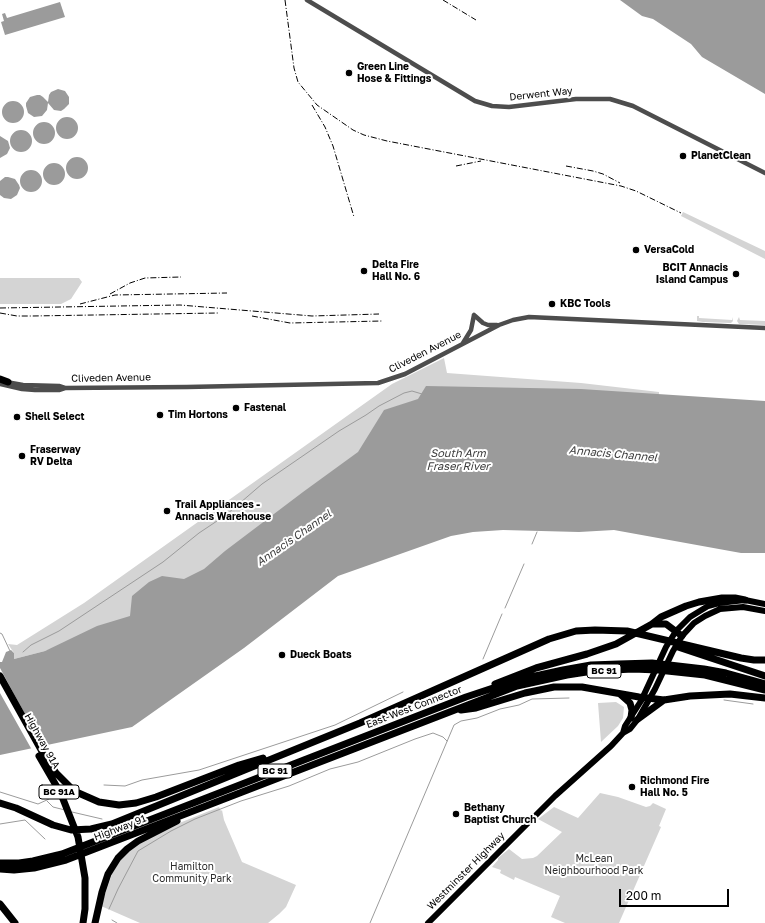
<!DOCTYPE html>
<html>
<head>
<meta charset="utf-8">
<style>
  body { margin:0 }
  #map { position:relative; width:765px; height:923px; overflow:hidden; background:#fff; font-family:"Golos Text",sans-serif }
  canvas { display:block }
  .scale { position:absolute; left:619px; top:889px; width:110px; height:18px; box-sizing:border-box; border:2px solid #000; border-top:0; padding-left:5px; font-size:12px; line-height:14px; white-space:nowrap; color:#000; -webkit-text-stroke:3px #fff; paint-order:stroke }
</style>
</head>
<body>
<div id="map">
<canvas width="765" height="923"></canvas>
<div class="scale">200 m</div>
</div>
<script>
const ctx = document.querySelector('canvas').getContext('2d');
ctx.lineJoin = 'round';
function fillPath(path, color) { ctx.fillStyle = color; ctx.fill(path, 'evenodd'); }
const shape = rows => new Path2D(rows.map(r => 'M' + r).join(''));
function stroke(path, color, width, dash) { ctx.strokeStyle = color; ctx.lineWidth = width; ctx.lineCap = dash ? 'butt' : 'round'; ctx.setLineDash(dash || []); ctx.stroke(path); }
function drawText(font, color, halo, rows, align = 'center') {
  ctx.font = font + ' "Golos Text",sans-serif'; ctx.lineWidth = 4; ctx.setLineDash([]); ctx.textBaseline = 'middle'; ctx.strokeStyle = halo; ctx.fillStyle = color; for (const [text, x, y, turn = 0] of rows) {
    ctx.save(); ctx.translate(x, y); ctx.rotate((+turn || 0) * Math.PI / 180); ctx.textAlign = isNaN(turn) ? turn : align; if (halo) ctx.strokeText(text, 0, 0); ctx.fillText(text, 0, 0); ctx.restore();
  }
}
fillPath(shape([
  [683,212,765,251,765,259,685,218,681,216],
  [0,278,79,278,82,282,71,299,61,304,0,304],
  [697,316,699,316,699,318,732,320,732,317,733,321,731,323,703,322,697,321],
  [739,317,740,320,765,321,765,325,739,324,737,321],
  [444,358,447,373,581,383,659,392,659,395,203,580,136,614,113,628,45,651,14,659,14,653,8,644,17,645,84,603,392,384],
  [616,702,624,707,623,718,618,726,601,742,598,703],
  [600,793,618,797,646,807,650,806,653,803,666,809,659,826,661,827,619,923,565,923,551,917,560,896,515,877,514,880,500,873,501,870,492,867,498,860,498,858,509,849,522,859,533,858,537,856,562,832,538,819,554,807,578,818],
  [219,807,221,811,222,810,224,820,242,862,296,885,286,907,279,914,268,923,140,923,101,906,112,874,121,859,128,852,140,843,172,826]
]), '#d4d4d4');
fillPath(shape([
  [620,0,765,0,765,94,702,57,691,44,653,19,642,16],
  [60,2,65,17,5,35,1,22,4,21,2,14,5,13,7,18],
  [58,89,65,91,69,97,69,104,64,109,61,111,54,110,48,103,47,110,42,116,34,117,28,113,26,106,26,103,30,97,37,95,40,95,43,97,48,102,49,95,51,92],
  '2 112a11 11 0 1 1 22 0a11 11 0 1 1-22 0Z',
  '56 128a11 11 0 1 1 22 0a11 11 0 1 1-22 0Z',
  '33 133a11 11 0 1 1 22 0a11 11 0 1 1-22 0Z',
  '10 141a11 11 0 1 1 22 0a11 11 0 1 1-22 0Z',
  [0,136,8,141,10,148,7,154,0,158],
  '66 168a11 11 0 1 1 22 0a11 11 0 1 1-22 0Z',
  '43 174a11 11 0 1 1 22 0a11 11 0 1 1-22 0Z',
  '20 181a11 11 0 1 1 22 0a11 11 0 1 1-22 0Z',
  [5,177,8,177,15,179,19,185,20,188,17,195,11,199,4,198,0,195,0,181],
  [426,386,581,389,765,401,765,553,741,553,614,530,579,532,503,530,473,532,451,536,338,576,244,648,132,727,0,755,0,662,2,662,6,652,11,650,14,653,14,659,45,651,97,626,130,616,132,596,149,582,162,576,184,579,204,569,225,551,303,492,358,452,384,410,418,399]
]), '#9b9b9b');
fillPath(shape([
  [0,668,14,694,44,748,32,750,0,693]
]), '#fff');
stroke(shape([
  [532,544,537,532],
  [505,608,524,564],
  [0,633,2,634,10,651],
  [23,652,31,645,59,631,163,562,199,533,226,515,262,484,339,431,366,415,379,406,404,393,412,391,422,394],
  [483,659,502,614],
  [724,700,753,704],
  [104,785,125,786,142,780,199,770,335,725,403,692],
  [0,792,38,804,49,799,58,793],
  [47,801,53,807,65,810],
  [72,812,102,819],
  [0,824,25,820,45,839],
  [109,909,118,889,138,851,171,831,195,819,241,801,289,786,330,769,358,762,415,739,433,733,443,737,447,741],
  [112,920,117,923],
  [370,923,454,725,461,721,477,718,500,709,519,705,532,699,569,698]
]), '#9b9b9b', 1);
stroke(shape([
  [307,0,475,101,492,106,509,107,576,99,610,99,633,106,765,173],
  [474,315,483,323,488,325,497,325],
  [463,343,471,330,474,315],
  [6,382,23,385,59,386,65,388,187,387,378,383,405,374,499,325,513,320,529,317,765,328],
  [0,384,22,389,35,390,59,390,65,388]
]), '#4d4d4d', 4.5);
stroke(shape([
  [623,733,625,726,641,701,666,647,676,631,690,617,708,606,719,603,745,600,765,604],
  [428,923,555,796,611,746,623,733,630,729,638,719,655,689,673,651,682,636,694,623,705,616,720,609,743,607,765,611]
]), '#000', 6);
stroke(shape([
  [0,379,8,382],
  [652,624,666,624,682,636],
  [678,647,765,676],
  [0,676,44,755,56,773,74,791,99,802,119,805,136,803,156,797,239,765,263,758],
  [495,684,536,668,587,654,616,644,652,624,661,617,686,606,699,602,722,598,735,598,745,600],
  [621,695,630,703,632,710,631,718],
  [461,710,476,708,525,693,554,687,582,687,639,697,664,700,690,696,730,694,765,698],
  [638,719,664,700],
  [39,756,61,794,78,837,85,878,85,909,83,923],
  [0,803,16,808,53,825,71,830,91,829,112,824,360,723,549,639,576,631,595,630,627,631,741,658,754,660,765,660],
  [0,863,19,863,33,861,62,854,466,697,517,680,563,670,591,665,619,664,652,663,704,669,726,673,765,684],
  [0,869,14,870,34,868,66,860,517,686,567,675,593,671,633,669,658,670,705,675,765,690],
  [0,904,15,923],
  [95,923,102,892,108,874,118,858,127,849,138,841,177,821]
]), '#000', 7);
stroke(shape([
  [285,0,294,68,298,82,317,105,353,130,364,135,387,141,621,186,636,191,681,213],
  [443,0,476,20],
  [312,105,325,127,333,146,354,217],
  [456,166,481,161],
  [566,166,593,171,603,174,620,183],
  [110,294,130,283,145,278,181,277],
  [80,304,115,295,227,293],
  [0,308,180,305,312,316,379,314],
  [0,313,17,316,32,316,218,313],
  [252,316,290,323,382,321]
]), '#000', 1, [6, 2, 1, 2]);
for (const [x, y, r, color] of [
  [349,73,4,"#000"],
  [683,156,4,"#000"],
  [636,250,4,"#000"],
  [364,271,4,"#000"],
  [736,274,4,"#000"],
  [552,304,4,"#000"],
  [236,408,4,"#000"],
  [160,415,4,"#000"],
  [17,417,4,"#000"],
  [22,456,4,"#000"],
  [167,511,4,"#000"],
  [282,655,4,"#000"],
  [632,787,4,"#000"],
  [456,814,4,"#000"]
]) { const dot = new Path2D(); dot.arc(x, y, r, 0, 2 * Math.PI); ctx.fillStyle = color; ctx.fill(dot); stroke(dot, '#fff', 1.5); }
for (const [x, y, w] of [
  [604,671,34],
  [275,771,34],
  [59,792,40]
]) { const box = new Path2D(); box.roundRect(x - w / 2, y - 7, w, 14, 3); ctx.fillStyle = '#fff'; ctx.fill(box); stroke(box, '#000', 1); }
drawText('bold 9px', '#000', null, [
  ["BC 91",604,671],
  ["BC 91",275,771],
  ["BC 91A",59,792]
]);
drawText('bold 10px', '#000', '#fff', [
  ["Green Line",357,67],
  ["Hose & Fittings",357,79],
  ["PlanetClean",691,156],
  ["VersaCold",644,250],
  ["Delta Fire",372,265],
  ["Hall No. 6",372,277],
  ["BCIT Annacis",728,268,"right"],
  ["Island Campus",728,280,"right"],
  ["KBC Tools",560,304],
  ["Fastenal",244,408],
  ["Tim Hortons",168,415],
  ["Shell Select",25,417],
  ["Fraserway",30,450],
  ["RV Delta",30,462],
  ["Trail Appliances -",175,505],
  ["Annacis Warehouse",175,517],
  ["Dueck Boats",290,655],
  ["Richmond Fire",640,781],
  ["Hall No. 5",640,793],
  ["Bethany",464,808],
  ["Baptist Church",464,820]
], 'left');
drawText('10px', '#000', '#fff', [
  ["Derwent Way",541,94,-6],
  ["Cliveden Avenue",425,352,-27],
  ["Cliveden Avenue",111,378,-1],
  ["East-West Connector",414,707,-21],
  ["Highway 91A",42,741,61],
  ["Highway 91",120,828,-21],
  ["Westminster Highway",466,871,-45]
]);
drawText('10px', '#2b2b2b', '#fff', [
  ["McLean",594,859],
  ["Neighbourhood Park",594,871],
  ["Hamilton",192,867],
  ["Community Park",192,879]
]);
drawText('italic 11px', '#3c3c3c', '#fff', [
  ["South Arm",458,454],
  ["Fraser River",458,467],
  ["Annacis Channel",613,454,5],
  ["Annacis Channel",294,538,-35]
]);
</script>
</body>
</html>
